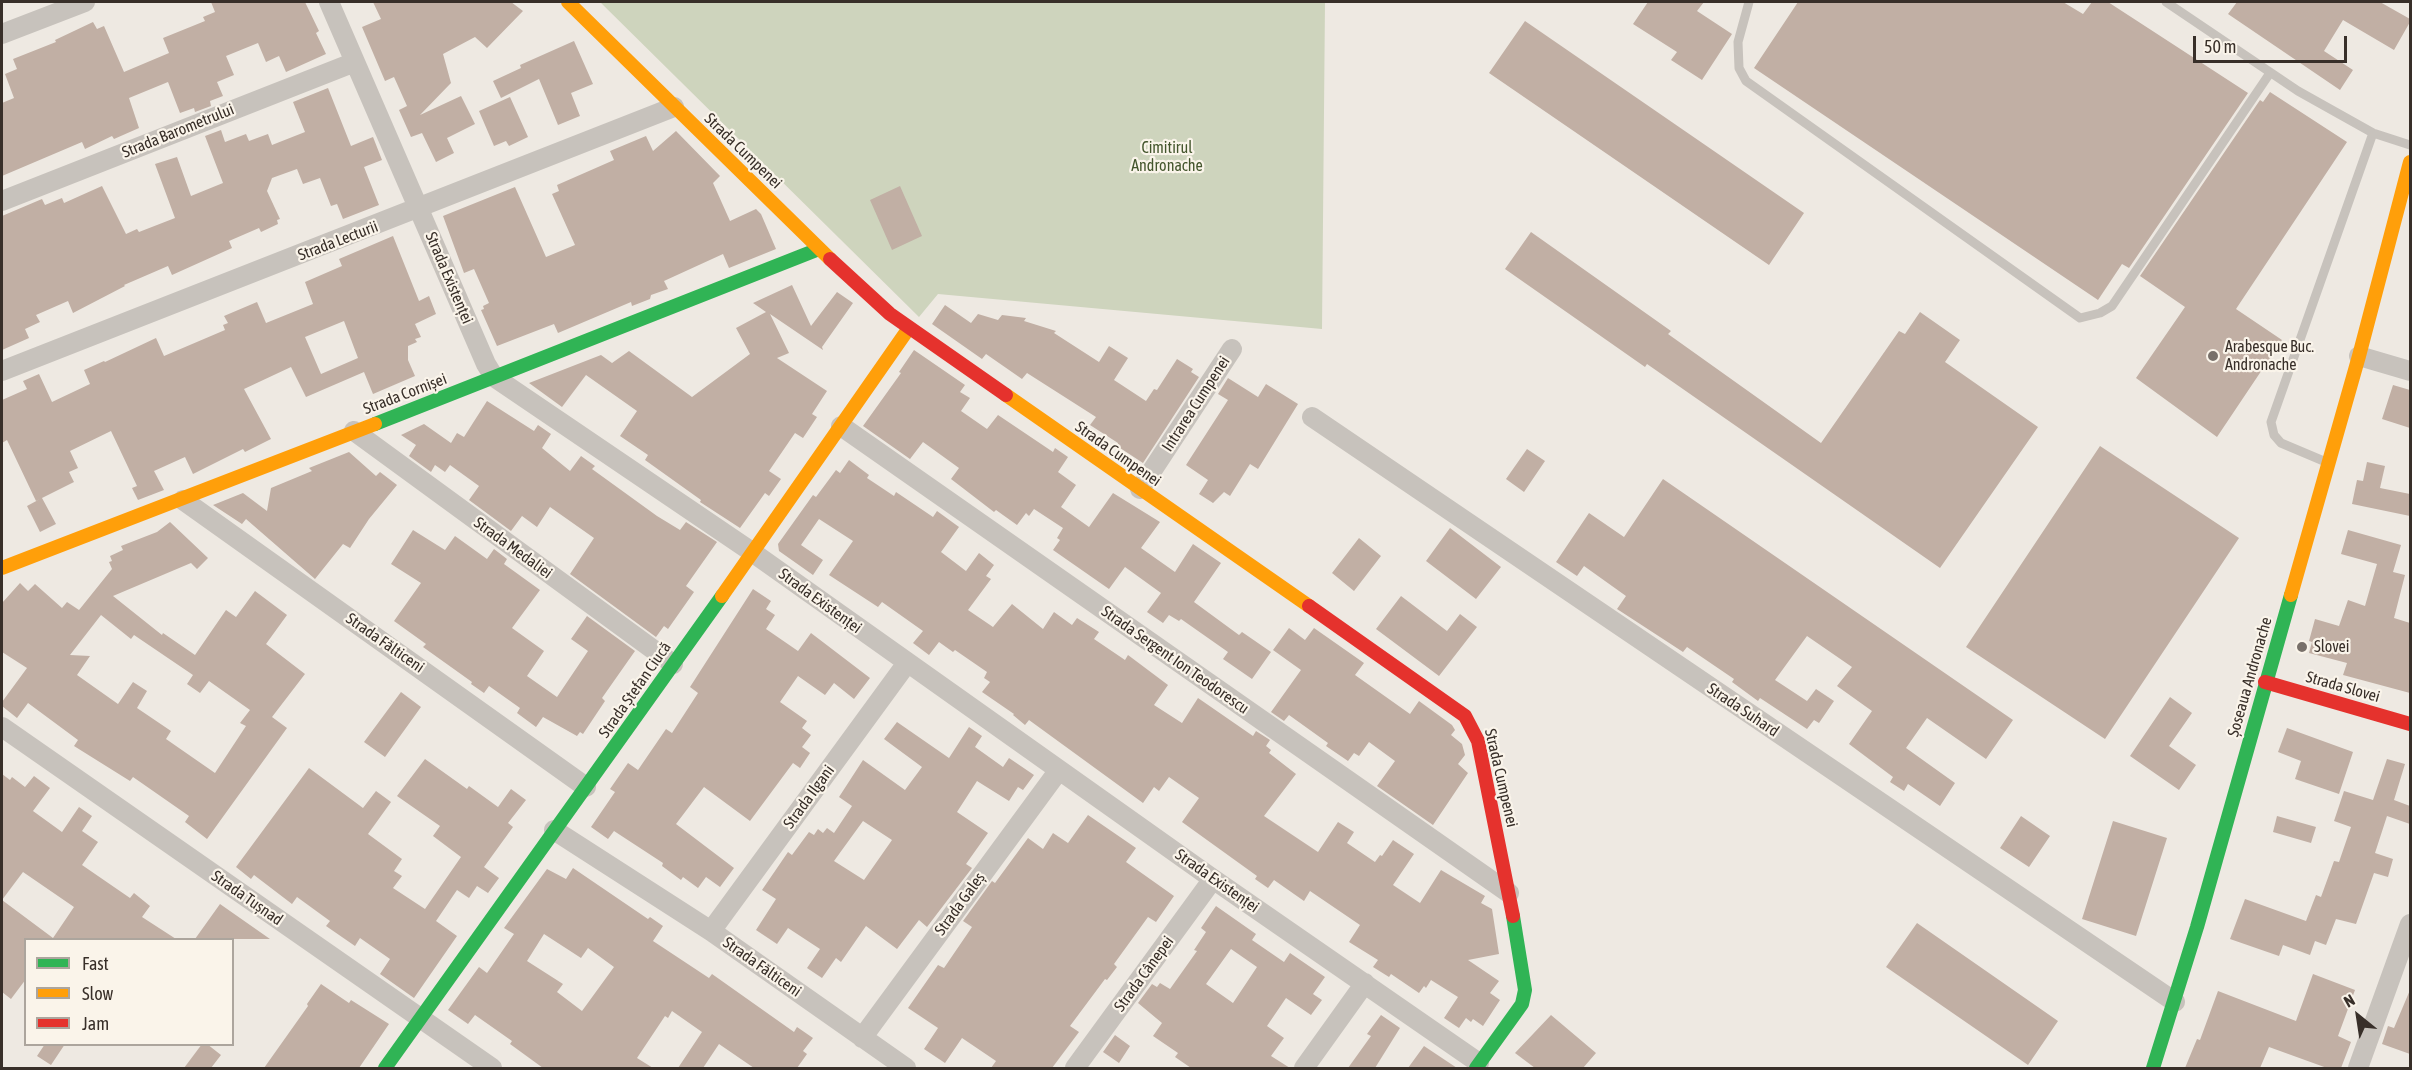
<!DOCTYPE html>
<html>
<head>
<meta charset="utf-8">
<style>
  body { margin:0 }
  #map { position:relative; width:2412px; height:1070px; overflow:hidden; background:#eee9e2; font-family:"Asap Condensed",sans-serif }
  canvas { display:block }
  .frame { position:absolute; inset:0; border:3px solid #382f29; pointer-events:none }
  .legend { position:absolute; left:24px; top:938px; width:210px; height:108px; box-sizing:border-box; background:#faf4ea; border:2px solid #aca59d; margin:0; padding:8px 10px; list-style:none; font-size:18px; color:#382f29 }
  .legend li { display:flex; align-items:center; gap:12px; height:30px }
  .legend b { width:30px; border:2px solid #aca59d }
  .north { position:absolute; left:2328px; top:986px; width:60px; height:60px; -webkit-text-stroke:4px #faf4ea; paint-order:stroke; rotate:330deg; font-size:16px; font-weight:700; line-height:24px; text-align:center; color:#382f29 }
  .north::after { content:''; display:block; margin:auto; width:21px; height:27px; background:#382f29; clip-path:polygon(50% 0,100% 100%,50% 72%,0 100%) }
  .scale { position:absolute; left:2193px; top:36px; width:154px; height:27px; box-sizing:border-box; border:3px solid #382f29; border-top:0; padding-left:8px; font-size:18px; line-height:21px; white-space:nowrap; color:#382f29; -webkit-text-stroke:4px #faf4ea; paint-order:stroke }
</style>
</head>
<body>
<div id="map">
<canvas width="2412" height="1070"></canvas>
<div class="frame"></div>
<ul class="legend">
<li><b style="height:8px;background:#30b455"></b>Fast</li>
<li><b style="height:8px;background:#ff9f0a"></b>Slow</li>
<li><b style="height:8px;background:#e5322d"></b>Jam</li>
</ul>
<div class="north">N</div>
<div class="scale">50 m</div>
</div>
<script>
const ctx = document.querySelector('canvas').getContext('2d');
ctx.lineJoin = 'round';
function fillPath(path, color) { ctx.fillStyle = color; ctx.fill(path, 'evenodd'); }
const shape = rows => new Path2D(rows.map(r => 'M' + r).join(''));
function stroke(path, color, width, dash) { ctx.strokeStyle = color; ctx.lineWidth = width; ctx.lineCap = dash ? 'butt' : 'round'; ctx.setLineDash(dash || []); ctx.stroke(path); }
function drawText(font, color, halo, rows, align = 'center') {
  ctx.font = font + ' "Asap Condensed",sans-serif'; ctx.lineWidth = 4.5; ctx.setLineDash([]); ctx.textBaseline = 'middle'; ctx.strokeStyle = halo; ctx.fillStyle = color; for (const [text, x, y, turn = 0] of rows) {
    ctx.save(); ctx.translate(x, y); ctx.rotate((+turn || 0) * Math.PI / 180); ctx.textAlign = isNaN(turn) ? turn : align; if (halo) ctx.strokeText(text, 0, 0); ctx.fillText(text, 0, 0); ctx.restore();
  }
}
fillPath(shape([
  [600,2,1325,2,1322,329,938,294,919,317]
]), '#ced4bd');
fillPath(shape([
  [211,2,305,2,319,31,316,33,326,54,286,72,279,56,266,62,258,43,226,56,234,75,217,82,223,96,210,101,211,106,195,112,194,108,180,113,168,82,129,98,139,128,114,139,112,136,85,149,82,142,2,176,2,103,14,98,5,74,17,69,13,59,56,42,55,40,93,22,97,29,104,26,124,72,169,53,163,38,205,21,203,17,215,12],
  [373,2,511,2,523,11,487,48,475,37,443,54,451,83,420,115,461,96,475,124,447,138,454,153,436,162,422,133,411,137,399,110,407,106,394,77,385,81,362,27,381,19],
  [1648,2,1704,2,1697,11,1732,34,1702,80,1671,60,1677,52,1633,24],
  [1798,2,2063,2,2083,14,2092,2,2108,2,2248,93,2129,268,2122,264,2098,300,1754,68],
  [2237,2,2380,2,2410,19,2410,22,2394,50,2343,20,2324,51,2353,70,2340,90,2228,14],
  [1525,21,1804,213,1769,265,1489,73],
  [574,41,593,84,571,93,580,116,558,125,539,79,501,98,493,81,521,68,520,65],
  [328,88,351,146,373,137,382,160,364,167,379,205,343,219,337,204,331,206,320,178,303,184,297,169,272,178,267,191,280,219,277,220,278,224,261,232,259,228,229,241,232,248,172,275,168,266,124,285,125,286,73,313,68,301,36,315,40,322,25,329,29,338,2,350,2,216,42,199,45,205,62,198,64,203,102,186,126,234,137,229,139,232,175,218,155,164,177,157,191,196,223,183,205,136,221,130,225,142,246,134,249,141,268,134,272,145,305,132,293,102],
  [2270,92,2347,142,2236,309,2282,340,2217,437,2136,378,2185,307,2140,276,2260,100,2263,102],
  [510,97,528,137,509,146,506,141,494,146,479,111],
  [676,131,720,176,713,183,730,221,756,209,761,214,776,249,729,268,723,254,664,281,668,289,651,295,650,299,632,306,631,302,558,333,554,324,497,346,481,310,484,309,483,306,489,303,474,269,464,273,443,216,515,187,546,257,575,245,552,194,559,191,557,185,614,160,610,151,646,136,653,151],
  [900,186,922,236,892,250,870,200],
  [1531,232,1671,331,1668,334,1821,443,1899,331,1905,334,1920,312,1960,340,1945,362,2038,427,1940,568,1647,364,1645,367,1505,269],
  [393,236,419,301,429,296,436,314,415,324,421,337,415,339,417,342,408,346,408,360,415,376,373,394,364,372,306,397,291,367,244,389,271,439,245,452,243,449,193,474,185,457,154,471,164,490,138,500,132,488,137,486,111,431,70,451,78,468,69,472,74,482,42,498,56,524,40,532,27,506,40,499,36,501,7,440,2,443,2,400,27,389,23,381,39,374,52,402,90,384,84,370,104,361,105,362,156,338,164,356,225,330,223,325,228,323,224,316,257,302,266,323,313,304,305,282,342,266,339,259],
  [344,321,358,358,321,374,305,337],
  [792,285,811,326,837,292,853,303,822,347,823,350,770,314,789,353,777,358,827,391,812,414,817,417,803,438,795,433,769,471,781,479,769,496,765,493,740,528,700,502,701,500,645,460,648,455,620,436,637,411,586,375,562,407,529,383,601,355,612,363,629,351,692,397,750,354,736,328,766,312,753,303],
  [945,305,971,323,978,314,998,320,1002,315,1026,318,1024,321,1056,331,1054,333,1099,362,1109,346,1128,358,1114,380,1146,401,1154,389,1157,390,1177,359,1193,369,1191,372,1199,377,1143,463,1117,446,1118,443,1090,425,1096,417,1027,373,1022,379,986,354,982,359,932,324],
  [914,350,965,385,960,392,970,398,961,411,987,429,998,415,1053,452,1055,448,1068,457,1058,472,1076,485,1061,507,1089,527,1113,493,1160,522,1141,548,1175,572,1193,544,1221,563,1194,602,1239,635,1242,632,1271,652,1252,679,1223,659,1228,652,1181,619,1179,621,1169,615,1163,623,1147,612,1161,593,1125,567,1109,589,1053,550,1060,540,1057,538,1063,528,1034,509,1029,516,1026,513,1017,525,996,510,994,512,951,479,959,468,923,442,910,459,863,426,901,373,899,372],
  [1228,378,1258,397,1266,384,1298,404,1258,469,1250,464,1230,496,1224,492,1213,503,1199,494,1208,480,1186,465,1228,400,1218,394],
  [2393,385,2410,390,2410,428,2382,419],
  [487,401,534,431,538,425,551,434,542,448,570,471,581,456,595,466,592,469,657,516,680,530,686,522,717,542,686,586,694,592,668,629,664,626,656,637,570,574,594,538,550,507,537,527,522,516,511,531,469,500,479,486,450,465,445,472,435,465,431,472,409,456,416,445,401,435,424,424,451,443,457,433,464,437],
  [2100,446,2239,538,2105,739,1966,647],
  [1527,449,1545,461,1524,492,1506,479],
  [349,452,376,476,380,472,397,485,369,519,350,548,343,544,315,579,246,519,242,524,213,505,243,493,267,511,271,488,312,471,309,468],
  [849,460,869,475,867,478,894,496,896,492,933,517,937,511,959,527,941,552,966,571,979,553,994,565,986,576,991,579,968,610,993,627,1012,604,1043,629,1054,612,1072,625,1077,618,1099,632,1094,639,1125,660,1128,655,1168,685,1154,705,1182,723,1198,698,1253,736,1256,731,1270,740,1266,746,1271,750,1269,753,1296,774,1264,816,1318,852,1338,822,1354,832,1347,843,1375,862,1380,855,1382,856,1393,840,1414,854,1393,885,1420,903,1441,870,1485,896,1481,903,1492,909,1499,954,1468,960,1499,981,1490,993,1500,1000,1483,1026,1473,1019,1471,1022,1466,1018,1459,1028,1444,1018,1458,997,1431,980,1426,988,1424,986,1419,993,1391,974,1389,977,1373,967,1378,960,1349,942,1360,925,1310,891,1304,901,1274,880,1268,888,1255,879,1257,876,1182,822,1199,798,1169,777,1159,791,1154,787,1143,803,1029,720,1025,725,1013,715,1014,714,982,692,990,682,984,678,987,672,955,650,953,652,939,642,929,655,913,643,923,631,882,602,878,607,829,575,853,541,819,519,801,545,823,560,813,575,779,551,778,544,813,495,816,497,836,470,840,473],
  [2367,462,2385,466,2380,488,2410,494,2410,516,2352,504,2357,480,2363,481],
  [1663,479,2013,720,1986,759,1927,718,1906,748,1955,783,1940,806,1908,784,1904,791,1890,782,1893,777,1849,744,1872,711,1837,686,1852,667,1807,636,1775,680,1807,701,1816,689,1834,701,1819,723,1814,720,1807,729,1760,698,1758,701,1732,682,1734,679,1687,647,1683,652,1617,609,1626,596,1584,566,1577,576,1556,562,1589,513,1624,537],
  [170,522,208,558,197,569,191,563,113,596,162,635,163,633,195,655,226,610,236,617,255,591,287,615,266,644,305,674,272,717,287,728,207,839,185,822,189,816,133,777,130,781,74,746,78,740,28,703,17,718,2,706,2,702,27,668,2,652,2,603,20,583,28,591,35,584,62,608,67,602,79,610,112,569,109,562,112,561,110,556,123,550,121,546,157,532],
  [101,615,131,639,134,635,193,675,187,684,200,693,209,681,250,710,240,723,246,726,215,773,166,739,171,731,137,708,147,691,133,682,118,704,77,675,90,656,70,655],
  [1450,528,1501,567,1476,599,1426,561],
  [413,530,445,550,455,536,487,559,494,549,507,559,504,564,540,590,512,628,544,651,527,676,557,697,588,651,571,639,587,616,635,651,602,698,605,701,583,734,580,732,577,736,543,717,536,727,517,713,520,708,489,686,484,693,471,684,472,682,423,647,426,644,394,621,421,583,391,564],
  [2348,530,2401,545,2393,572,2405,575,2394,618,2410,623,2410,693,2343,675,2347,663,2309,653,2312,642,2309,641,2315,619,2339,626,2348,600,2365,606,2377,564,2341,554],
  [1359,538,1381,556,1354,591,1332,573],
  [753,589,771,601,766,609,775,615,766,629,798,651,811,633,870,678,854,699,834,683,825,695,798,676,780,702,807,721,802,728,811,735,802,747,810,753,800,768,793,763,750,821,704,787,676,824,734,868,720,887,706,877,698,888,683,877,681,880,662,866,663,863,614,831,608,839,591,827,615,792,610,789,628,763,638,770,666,729,672,733,698,693,690,687],
  [1401,596,1447,631,1460,614,1477,627,1439,676,1376,629],
  [1289,628,1305,640,1314,628,1364,663,1355,675,1410,714,1419,701,1452,725,1455,730,1451,735,1462,744,1465,755,1458,764,1468,773,1433,825,1377,786,1395,761,1369,742,1359,756,1354,753,1348,761,1326,746,1328,743,1289,715,1284,721,1271,712,1301,670,1273,650],
  [401,692,421,707,385,757,364,742],
  [2170,697,2192,713,2169,746,2196,765,2179,790,2130,756],
  [897,722,949,758,969,727,982,736,975,747,1003,767,1009,758,1034,775,1023,790,1018,787,1009,801,977,781,957,812,988,833,966,864,972,868,927,927,919,920,897,949,866,926,841,962,836,958,822,978,807,968,820,949,788,928,777,944,756,930,776,899,762,890,788,852,792,855,809,832,814,835,818,829,823,833,827,828,834,833,852,806,839,797,863,760,905,790,922,767,884,739],
  [863,821,892,840,864,880,834,861],
  [2287,728,2353,752,2339,794,2295,779,2301,761,2278,752],
  [425,759,467,789,469,786,498,807,511,789,526,800,508,823,513,827,484,867,499,878,488,893,477,886,469,898,457,890,436,921,457,936,414,998,380,974,390,959,360,938,355,946,326,926,330,921,297,897,292,904,254,875,251,879,236,867,309,768,363,808,376,791,391,802,368,834,402,859,394,871,402,876,393,888,425,909,461,857,433,836,440,826,397,796],
  [2387,759,2405,764,2394,800,2410,806,2410,824,2387,816,2375,853,2393,859,2388,877,2374,873,2356,924,2336,919,2326,945,2315,941,2310,955,2283,945,2279,956,2230,939,2245,899,2306,921,2316,895,2321,897,2334,861,2339,862,2351,827,2334,821,2344,791,2373,800],
  [2,774,10,780,12,777,25,787,34,776,50,788,33,811,62,832,79,807,92,816,82,831,98,842,82,865,130,898,134,893,150,906,142,917,176,939,26,939,26,979,11,999,2,992],
  [23,872,74,907,53,938,2,900],
  [1088,815,1136,848,1126,862,1174,896,1156,922,1148,917,1114,964,1117,967,1107,980,1105,979,1070,1026,1079,1032,1052,1068,991,1068,996,1061,962,1038,945,1063,924,1049,938,1028,908,1008,938,965,944,968,972,927,963,921,992,881,995,883,1028,838,1043,849,1053,833,1068,843],
  [2021,816,2050,836,2029,867,2000,848],
  [2277,816,2316,827,2311,843,2273,832],
  [2113,821,2167,838,2136,936,2082,919],
  [573,868,648,919,650,917,663,926,653,941,709,978,712,974,794,1032,797,1027,813,1038,803,1051,807,1054,797,1068,754,1068,719,1044,703,1068,678,1068,702,1032,672,1011,668,1018,665,1016,637,1058,653,1068,543,1068,510,1044,512,1041,475,1015,468,1024,448,1010,479,967,487,973,514,934,504,928,547,869,566,879],
  [544,934,581,958,588,948,614,967,582,1011,557,992,563,984,527,961],
  [220,904,270,939,195,939],
  [1216,906,1256,934,1252,940,1284,962,1290,953,1325,977,1313,994,1322,1000,1311,1015,1286,998,1267,1026,1284,1038,1271,1056,1290,1068,1191,1068,1175,1057,1178,1053,1153,1036,1162,1023,1138,1003,1152,984,1157,987,1160,983,1170,989,1197,951,1194,950,1206,932,1201,928],
  [1231,949,1257,967,1233,1003,1206,984],
  [1917,923,2058,1021,2028,1065,1886,967],
  [2313,974,2355,990,2338,1036,2351,1042,2341,1068,2327,1068,2269,1047,2260,1068,2185,1068,2197,1039,2200,1040,2218,991,2296,1021],
  [321,984,349,1003,351,1000,389,1024,359,1068,264,1068,308,1006,307,1004],
  [2410,990,2410,1054,2382,1044,2388,1026,2394,1028],
  [1381,1015,1400,1028,1375,1068,1348,1068,1371,1036,1367,1034],
  [1551,1015,1596,1053,1583,1068,1535,1068,1515,1053],
  [1115,1035,1130,1046,1119,1063,1103,1052],
  [45,1044,65,1044,51,1065,37,1056],
  [202,1044,207,1044,221,1055,211,1068,184,1068],
  [1424,1046,1457,1068,1408,1068]
]), '#c1afa4');
stroke(shape([
  [1749,2,1738,42,1739,68,1746,81,2080,318,2100,313,2112,306,2270,73],
  [2166,2,2298,91,2373,133,2410,145],
  [2326,462,2281,443,2274,435,2271,422,2373,133]
]), '#c7c2bc', 9);
stroke(shape([
  [329,2,486,364,494,377,752,552,1213,879,1479,1063],
  [2,34,85,2],
  [2,201,355,62],
  [2359,356,2410,371],
  [2,371,674,107],
  [1312,417,2175,1002],
  [841,426,1509,893],
  [354,431,673,664],
  [1140,489,1232,349],
  [183,500,586,787],
  [2,727,492,1068],
  [554,830,711,931,906,1068],
  [711,931,907,663],
  [862,1038,1059,770],
  [1075,1068,1213,879],
  [1304,1068,1365,983],
  [2358,1068,2410,924]
]), '#c7c2bc', 20);
stroke(shape([
  [375,424,819,249],
  [385,1068,722,596],
  [1476,1068,1522,1004,1525,990,1513,916],
  [2153,1068,2197,927,2291,595]
]), '#30b455', 14);
stroke(shape([
  [568,2,830,259],
  [1006,395,1309,606],
  [2,568,375,424],
  [2291,595,2359,356,2410,162],
  [722,596,909,328]
]), '#ff9f0a', 14);
stroke(shape([
  [830,259,890,314,1006,395],
  [1309,606,1465,716,1478,741,1513,916],
  [2265,682,2410,724]
]), '#e5322d', 14);
for (const [x, y, r, color] of [
  [2213,356,6,"#78706a"],
  [2302,647,6,"#78706a"]
]) { const dot = new Path2D(); dot.arc(x, y, r, 0, 2 * Math.PI); ctx.fillStyle = color; ctx.fill(dot); stroke(dot, '#faf4ea', 2); }
drawText('16px', '#382f29', '#faf4ea', [
  ["Strada Barometrului",178,131,-22],
  ["Strada Cumpenei",743,151,44],
  ["Strada Lecturii",338,241,-21],
  ["Strada Existenței",449,278,67],
  ["Strada Cornișei",405,394,-21],
  ["Intrarea Cumpenei",1196,404,-57],
  ["Strada Cumpenei",1118,454,35],
  ["Strada Medaliei",513,548,36],
  ["Strada Existenței",820,601,36],
  ["Strada Fălticeni",385,643,35],
  ["Strada Sergent Ion Teodorescu",1175,660,35],
  ["Șoseaua Andronache",2250,677,-74],
  ["Strada Slovei",2343,687,16],
  ["Strada Ștefan Ciucă",635,690,-55],
  ["Strada Suhard",1743,710,34],
  ["Strada Cumpenei",1501,778,77],
  ["Strada Ilgani",809,797,-54],
  ["Strada Existenței",1217,881,35],
  ["Strada Tușnad",247,898,35],
  ["Strada Galeș",960,904,-54],
  ["Strada Fălticeni",762,967,35],
  ["Strada Cânepei",1144,974,-54]
]);
drawText('16px', '#44562d', '#faf4ea', [
  ["Cimitirul",1167,148],
  ["Andronache",1167,166]
]);
drawText('16px', '#382f29', '#faf4ea', [
  ["Arabesque Buc.",2225,347],
  ["Andronache",2225,365],
  ["Slovei",2314,647]
], 'left');
</script>
</body>
</html>
